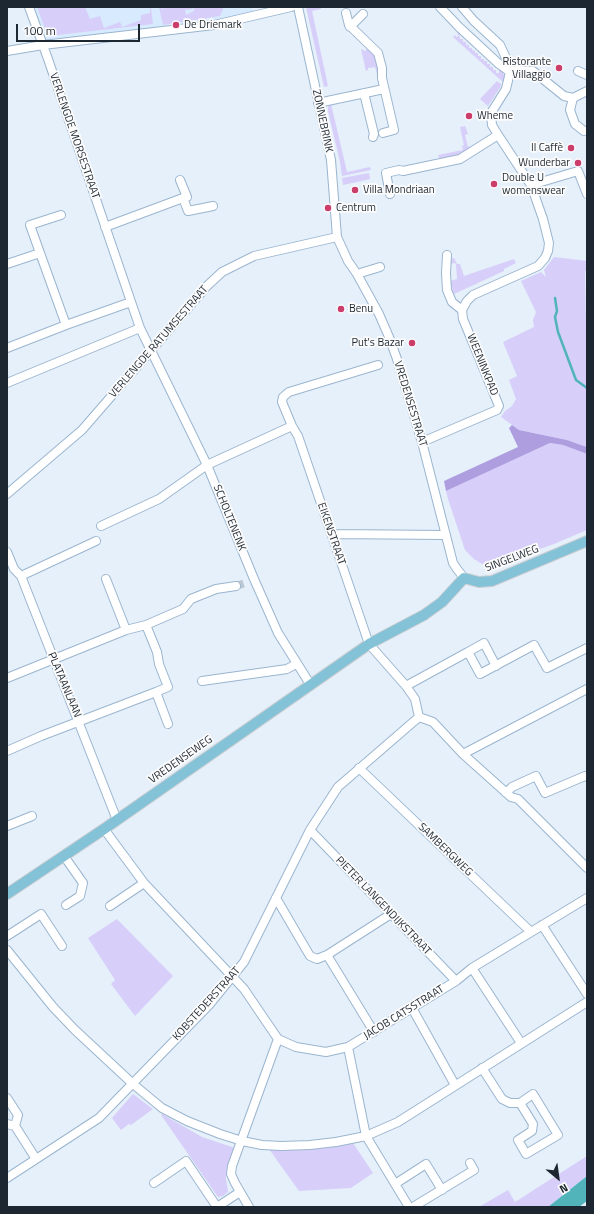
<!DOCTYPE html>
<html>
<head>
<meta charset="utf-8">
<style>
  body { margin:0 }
  #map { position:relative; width:594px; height:1214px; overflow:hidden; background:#e5f0fb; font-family:"Titillium Web",sans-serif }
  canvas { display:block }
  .frame { position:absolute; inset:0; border:8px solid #1d2731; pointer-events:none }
  .north { position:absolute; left:538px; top:1158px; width:40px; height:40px; -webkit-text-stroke:3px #fcfcfc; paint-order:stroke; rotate:151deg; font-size:11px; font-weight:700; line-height:16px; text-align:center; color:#1d2731 }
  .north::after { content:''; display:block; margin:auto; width:14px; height:18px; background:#1d2731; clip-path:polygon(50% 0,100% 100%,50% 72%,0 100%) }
  .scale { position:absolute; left:16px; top:24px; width:124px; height:18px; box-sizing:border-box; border:2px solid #1d2731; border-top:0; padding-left:5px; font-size:12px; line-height:14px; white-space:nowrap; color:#1d2731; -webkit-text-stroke:3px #fcfcfc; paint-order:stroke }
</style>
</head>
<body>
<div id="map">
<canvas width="594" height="1214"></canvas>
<div class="frame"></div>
<div class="north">N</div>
<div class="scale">100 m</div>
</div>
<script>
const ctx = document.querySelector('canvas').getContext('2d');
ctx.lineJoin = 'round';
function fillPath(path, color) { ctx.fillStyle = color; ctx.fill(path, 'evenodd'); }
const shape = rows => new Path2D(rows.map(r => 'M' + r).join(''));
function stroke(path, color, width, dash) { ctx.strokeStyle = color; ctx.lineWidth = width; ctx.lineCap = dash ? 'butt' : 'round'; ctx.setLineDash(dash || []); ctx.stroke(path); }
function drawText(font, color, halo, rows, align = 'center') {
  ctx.font = font + ' "Titillium Web",sans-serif'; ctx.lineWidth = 3.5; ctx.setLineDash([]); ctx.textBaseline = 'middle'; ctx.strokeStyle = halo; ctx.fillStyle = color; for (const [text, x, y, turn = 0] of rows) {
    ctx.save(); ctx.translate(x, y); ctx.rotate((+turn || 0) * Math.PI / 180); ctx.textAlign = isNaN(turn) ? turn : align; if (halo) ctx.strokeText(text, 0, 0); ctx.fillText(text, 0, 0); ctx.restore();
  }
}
fillPath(shape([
  [28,7,252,7,255,15,42,45]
]), '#d7eafe');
fillPath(shape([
  [37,7,85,7,90,19,100,16,104,28,120,22,122,27,141,20,141,15,150,13,150,7,151,7,153,24,49,36,47,34],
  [159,7,162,7,162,9,167,7,193,7,193,9,185,10,186,15,194,11,194,7,223,7,223,9,220,16,163,25],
  [306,7,321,7,321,9,312,11,328,86,324,87],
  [459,31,460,39,463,39,463,42,466,42,466,45,469,45,469,48,472,48,472,50,475,51,475,53,478,53,478,56,481,56,481,59,484,59,484,61,487,61,487,64,490,64,490,67,493,67,493,70,496,70,496,73,499,73,499,69,502,71,504,75,504,83,453,37,455,35,457,37,459,36,457,33],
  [369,47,376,54,380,73,377,74,375,67,368,68,368,70,366,71,361,49,365,51],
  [497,81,501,84,501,86,488,106,480,99],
  [331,104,347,172,370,167,371,170,342,176,340,162,328,111,328,105],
  [465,126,468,134,465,135,468,147,473,146,459,156,440,160,438,155,463,150,462,146,464,145,460,127],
  [369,173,370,179,343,185,342,178],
  [554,257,587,261,587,271,585,271,586,325,587,325,587,447,567,440,519,430,501,417,505,411,512,406,516,399,509,380,517,376,503,342,534,327,533,320,536,312,521,281,541,272,546,277,544,270],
  [454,258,457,264,460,264,464,276,514,259,516,263,504,269,504,271,454,294,450,281,457,279,456,265,455,263,450,264,450,259],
  [550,443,563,445,587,454,587,530,554,544,495,565,482,564,474,559,465,550,448,499,446,491],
  [117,919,173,976,135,1016,111,984,115,980,88,938],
  [133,1094,153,1109,131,1125,129,1124,121,1130,112,1118],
  [162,1114,202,1137,235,1148,227,1169,226,1178,228,1192,223,1196,218,1197,161,1115],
  [353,1143,373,1173,351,1188,299,1191,269,1149,306,1150,330,1147],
  [587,1156,587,1176,548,1207,479,1207,508,1190,515,1202]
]), '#d7cef9');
fillPath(shape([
  [512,425,519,430,567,440,584,446,587,447,587,454,563,445,550,443,446,491,444,481,518,447,509,428]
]), '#ae9edf');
fillPath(shape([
  [587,1176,587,1201,579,1207,548,1207]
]), '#50b4ba');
stroke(shape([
  [555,298,557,311,555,317,558,332,576,380,587,388]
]), '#50b4ba', 2.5);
stroke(shape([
  [236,586,245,583]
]), '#bdc8d3', 8, [8, 4]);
const minor = shape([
  [29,7,48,59,140,328,207,465,254,579,278,633,310,684],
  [298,7,331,160,337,237,348,261,357,274,379,314,389,337,397,359,422,442,453,563,457,569,464,578],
  [440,7,459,27,499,64,510,72],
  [462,7,474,21,500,45,507,60,510,72,506,89,491,113,492,125,498,135],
  [346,13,349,25,378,53,382,68,382,78,394,130,383,133],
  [350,27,363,14],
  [7,51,43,45,214,25,291,7],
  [578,71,587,75],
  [510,72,516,70,533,71,564,96,573,98],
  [364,93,374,134,373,137],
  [318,103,384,89],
  [584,131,575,124,570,110,573,98,587,91],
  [180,180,187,197,183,198],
  [531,185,578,171,587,194],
  [390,194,386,173,399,170,403,171,460,159,498,135,531,185,543,219,549,243,548,251,545,258,538,266,473,295,467,301,462,310,463,319,499,406,497,410,422,442],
  [105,227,183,198,188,211,213,206],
  [40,253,30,225,61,215],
  [447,255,446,273,447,290,452,302,462,310],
  [7,264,40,253,66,325],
  [357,274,380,267],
  [7,348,66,325,131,302],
  [378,365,289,392,283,397,282,402,292,426,298,436,369,644,406,686,415,699,419,717],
  [7,383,140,328],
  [7,494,82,430,207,286,222,272,254,256,337,237],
  [101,526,159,499,207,465,292,426],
  [332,534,446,535],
  [7,552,14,569,21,576,117,820],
  [21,576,96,541],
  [126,630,146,625],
  [468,652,484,643,496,666],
  [7,678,126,630,106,579],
  [202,681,287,669,296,664],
  [406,686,468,652,480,674,534,645,547,668,587,648],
  [156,692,168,687,159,664,157,652,146,625,183,609,191,599,216,589,236,586],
  [419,717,433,722,463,754,511,797,518,799,587,868],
  [7,751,41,736,156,692,168,724],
  [463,754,587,689],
  [359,768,531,932],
  [506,793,512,787,536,776,545,793,585,776,587,777],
  [7,826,32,816],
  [104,829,144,883,244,989,278,1039,296,1047,326,1052,348,1047,456,981,472,968,587,898],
  [310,830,456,981],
  [64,856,83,883,80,896,66,905],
  [276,898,310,956,317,959,327,955,374,1032],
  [110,906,144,883],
  [542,925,587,994],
  [7,936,41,914,62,946],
  [7,950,53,1007,75,1030,133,1084,162,1108,187,1121,220,1134,242,1141,262,1145,282,1146,310,1145,336,1142,366,1136,398,1122,587,1002],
  [327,955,391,914],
  [472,968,521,1043],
  [412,1008,455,1085],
  [348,1047,366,1136,409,1207],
  [482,1068,502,1099,510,1103,520,1103],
  [533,1094,558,1135,526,1154,518,1140,532,1131,533,1124,520,1103,533,1094],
  [7,1098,18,1115,15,1126],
  [7,1124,15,1126,36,1159],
  [7,1178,99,1118,209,1005,244,962,310,830,338,787,419,717],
  [154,1183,186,1161,217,1207],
  [395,1184,426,1164,442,1190],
  [217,1207,240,1192],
  [249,1207,235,1183,231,1174,232,1166,278,1039],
  [413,1207,474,1170,470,1163]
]);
const major = shape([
  [7,894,104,829,369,644,424,615,442,602,464,578,479,582,492,581,587,541]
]);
stroke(minor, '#9bb5cf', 10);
stroke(major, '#cdcfd2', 12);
stroke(minor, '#fff', 8);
stroke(major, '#84c2d7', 10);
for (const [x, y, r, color] of [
  [176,25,4,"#cb3d6a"],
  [559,68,4,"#cb3d6a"],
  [469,116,4,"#cb3d6a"],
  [571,148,4,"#cb3d6a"],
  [578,163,4,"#cb3d6a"],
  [494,184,4,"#cb3d6a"],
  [355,190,4,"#cb3d6a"],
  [328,208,4,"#cb3d6a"],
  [341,309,4,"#cb3d6a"],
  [412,343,4,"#cb3d6a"]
]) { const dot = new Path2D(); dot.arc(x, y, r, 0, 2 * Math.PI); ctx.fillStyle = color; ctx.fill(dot); stroke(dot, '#fcfcfc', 1.5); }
drawText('11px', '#1d2731', '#fcfcfc', [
  ["De Driemark",184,25],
  ["Ristorante",551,62,"right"],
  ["Villaggio",551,75,"right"],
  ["Wheme",477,116],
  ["Il Caffè",563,148,"right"],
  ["Wunderbar",570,163,"right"],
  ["Double U",502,178],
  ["womenswear",502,191],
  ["Villa Mondriaan",363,190],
  ["Centrum",336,208],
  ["Benu",349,309],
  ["Put's Bazar",404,343,"right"]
], 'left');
drawText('11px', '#1d2731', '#fcfcfc', [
  ["ZONNEBRINK",322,121,78],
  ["VERLENGDE MORSESTRAAT",74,136,71],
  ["VERLENGDE RATUMSESTRAAT",159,342,-49],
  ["WEENINKPAD",482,365,68],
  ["VREDENSESTRAAT",410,404,73],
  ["SCHOLTENENK",229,518,68],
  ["EIKENSTRAAT",331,534,71],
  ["SINGELWEG",512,559,-21],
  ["PLATAANLAAN",64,685,67],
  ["VREDENSEWEG",181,760,-35],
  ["SAMBERGWEG",445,850,44],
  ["PIETER LANGENDIJKSTRAAT",383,906,46],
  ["KOBSTEDERSTRAAT",207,1004,-48],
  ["JACOB CATSSTRAAT",404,1013,-32]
]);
</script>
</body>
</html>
